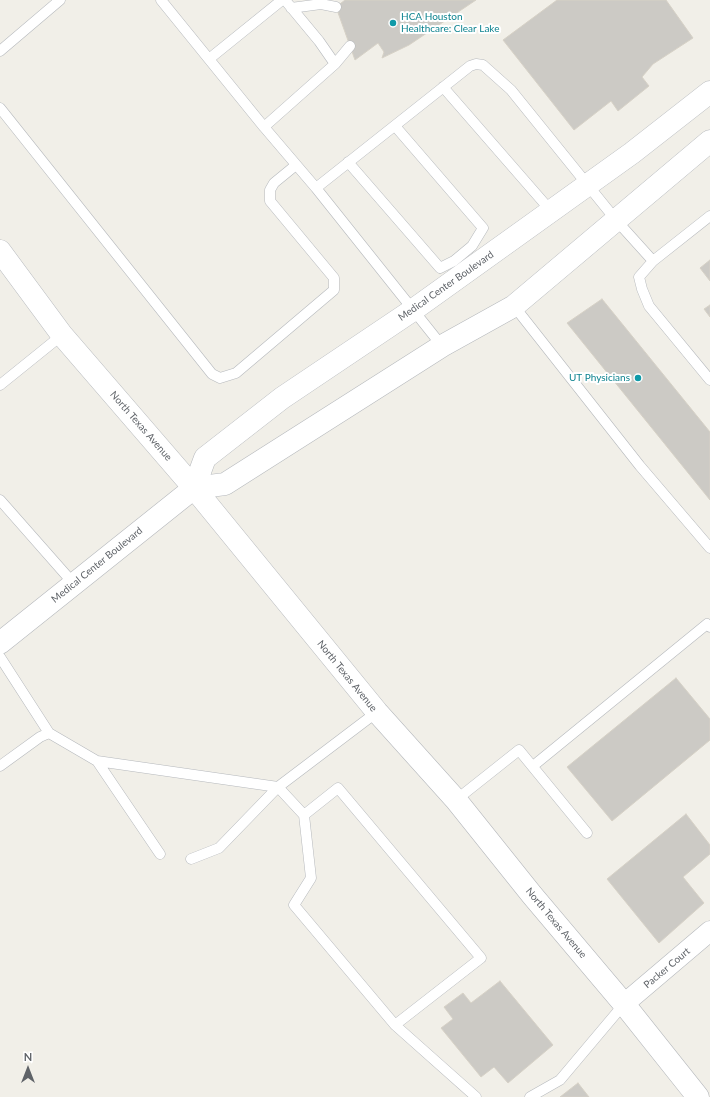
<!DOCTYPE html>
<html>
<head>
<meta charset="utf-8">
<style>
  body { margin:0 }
  #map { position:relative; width:710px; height:1097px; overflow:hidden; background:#f1efe8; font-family:Lato,sans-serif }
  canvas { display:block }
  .north { position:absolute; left:8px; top:1049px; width:40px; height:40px; -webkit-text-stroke:3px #fff; paint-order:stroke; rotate:0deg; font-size:11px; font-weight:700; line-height:16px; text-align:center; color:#5f6368 }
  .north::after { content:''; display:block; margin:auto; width:14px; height:18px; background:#5f6368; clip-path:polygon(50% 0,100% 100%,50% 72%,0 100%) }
</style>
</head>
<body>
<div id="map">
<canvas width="710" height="1097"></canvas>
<div class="north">N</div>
</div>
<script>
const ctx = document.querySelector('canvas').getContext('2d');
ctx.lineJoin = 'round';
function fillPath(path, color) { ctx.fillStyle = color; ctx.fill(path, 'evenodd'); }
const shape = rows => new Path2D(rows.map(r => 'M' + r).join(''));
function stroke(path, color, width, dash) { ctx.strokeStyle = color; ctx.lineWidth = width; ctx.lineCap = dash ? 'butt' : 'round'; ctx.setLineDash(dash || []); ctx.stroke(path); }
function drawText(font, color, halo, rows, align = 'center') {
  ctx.font = font + ' Lato,sans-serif'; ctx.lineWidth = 4; ctx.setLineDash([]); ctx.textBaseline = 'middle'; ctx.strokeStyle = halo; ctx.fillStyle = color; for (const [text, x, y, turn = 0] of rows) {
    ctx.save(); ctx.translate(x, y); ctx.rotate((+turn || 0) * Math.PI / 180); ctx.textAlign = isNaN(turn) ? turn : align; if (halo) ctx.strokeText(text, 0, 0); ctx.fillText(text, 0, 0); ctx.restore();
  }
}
const building = shape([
  [345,0,476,0,409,45,382,58,384,52,378,43,355,60,336,7,345,0],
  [557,0,666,0,693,38,653,64,642,77,649,86,618,111,611,101,574,130,503,40,557,0],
  [710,260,710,281,700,268,710,260],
  [602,299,710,432,710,500,567,323,602,299],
  [710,305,710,317,704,309,710,305],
  [676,678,710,719,710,740,612,821,567,767,676,678],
  [686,814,710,845,710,854,683,877,704,903,659,943,607,879,686,814],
  [500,981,553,1045,508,1083,494,1067,481,1077,441,1028,453,1019,444,1007,463,993,471,1003,500,981],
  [578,1083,589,1097,560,1097,578,1083]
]);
fillPath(building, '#cccac5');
stroke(building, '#d6d1c6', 1);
const service = shape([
  [161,0,264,127,316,188,442,346],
  [291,8,321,4,336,7],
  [0,51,60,0],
  [209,59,282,0],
  [335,64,350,46],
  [443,87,551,211],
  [0,108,212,374,220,378,236,373,334,290,334,278,270,201,270,190,274,183,296,165],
  [264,127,335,64,319,41,285,0],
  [348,162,440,268,454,261,472,246,483,228,395,126],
  [316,188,470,66,476,64,483,65,511,90,616,220,653,261],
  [710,216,653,261,639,277,642,289,649,306,710,380],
  [514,306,640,466,710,548],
  [0,385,62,335],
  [0,500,74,584],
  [0,657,49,733,97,761,278,787,304,815,311,878,294,905,395,1025,476,1097],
  [97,761,160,854],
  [0,766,40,737,49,733],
  [533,766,707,624,710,627],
  [456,800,519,750,587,833],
  [304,815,338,788,481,958,395,1025],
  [191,859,219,848,278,787,377,712],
  [530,1097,560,1080,624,1004]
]);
const minor = shape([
  [624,1004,710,931]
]);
const tertiary = shape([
  [0,251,62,335,194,488,377,712,456,800,532,895,624,1004,698,1097],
  [194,488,225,484,442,346,514,306,710,141],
  [0,643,194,488,205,458,282,398,413,310,632,153,710,92]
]);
stroke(service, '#b5b8bc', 11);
stroke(minor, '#b5b8bc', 21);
stroke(tertiary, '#b5b8bc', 23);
stroke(service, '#fff', 10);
stroke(minor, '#fff', 20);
stroke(tertiary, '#fff', 22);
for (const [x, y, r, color] of [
  [393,23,4,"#0f9aa8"],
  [638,378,4,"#0f9aa8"]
]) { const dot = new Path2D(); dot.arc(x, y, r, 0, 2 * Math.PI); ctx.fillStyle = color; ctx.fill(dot); stroke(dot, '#fff', 1.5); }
drawText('10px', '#0d838f', '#fff', [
  ["HCA Houston",401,17],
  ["Healthcare: Clear Lake",401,29],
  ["UT Physicians",630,378,"right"]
], 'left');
drawText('10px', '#5f6368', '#fff', [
  ["Medical Center Boulevard",446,286,-35],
  ["North Texas Avenue",141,426,49],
  ["Medical Center Boulevard",97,565,-39],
  ["North Texas Avenue",347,676,51],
  ["North Texas Avenue",556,923,50],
  ["Packer Court",667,968,-40]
]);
</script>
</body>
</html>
